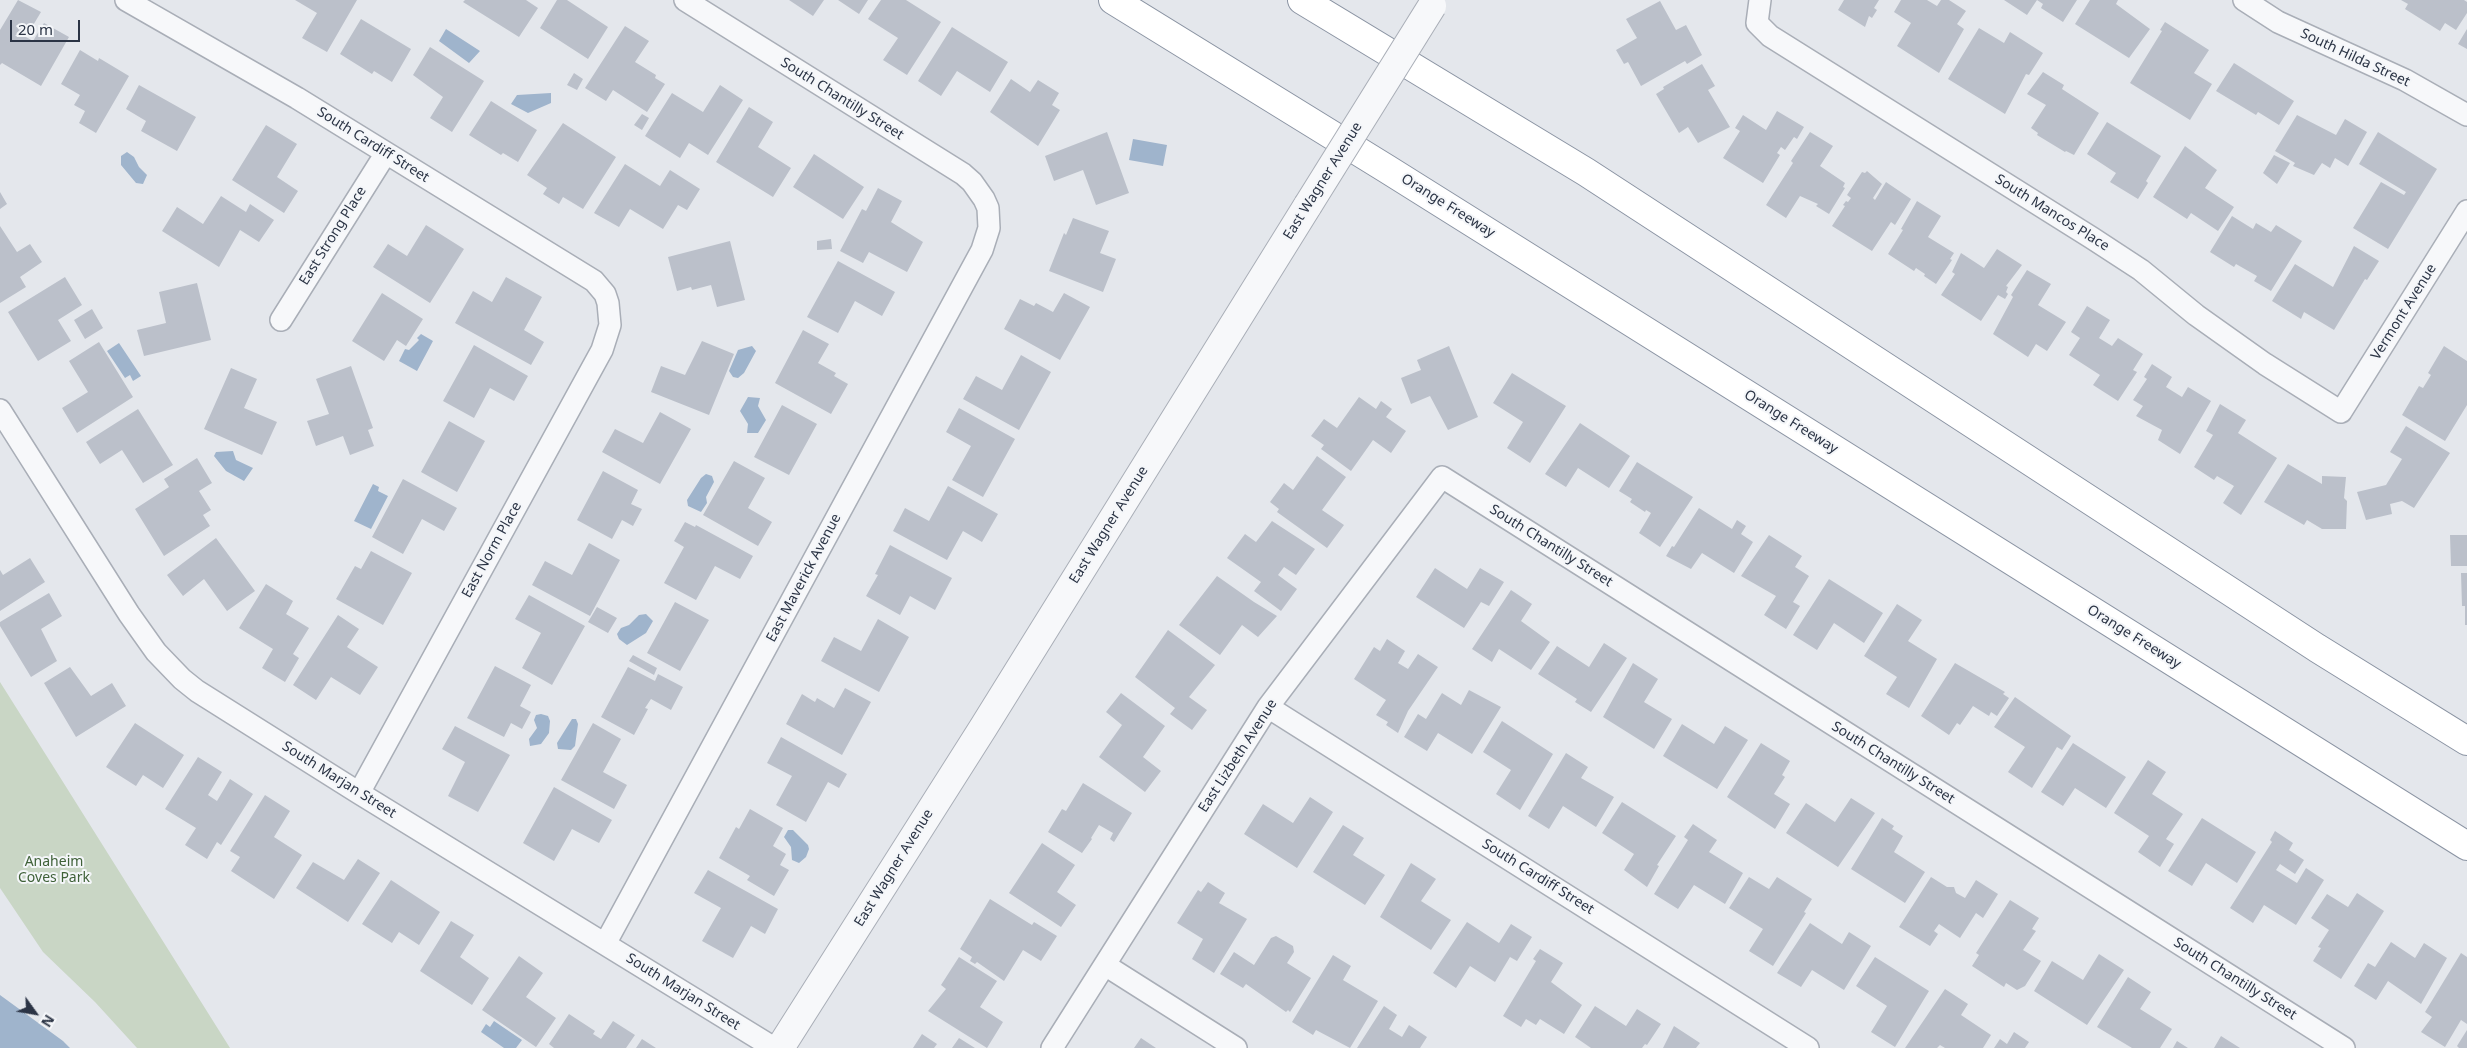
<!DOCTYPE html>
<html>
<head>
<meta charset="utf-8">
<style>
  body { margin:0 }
  #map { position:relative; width:2467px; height:1048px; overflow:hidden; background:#e4e7ec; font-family:"Noto Sans",sans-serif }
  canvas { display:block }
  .north { position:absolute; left:10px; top:988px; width:50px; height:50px; -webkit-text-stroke:4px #f4f6f9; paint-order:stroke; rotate:122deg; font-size:14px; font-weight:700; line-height:20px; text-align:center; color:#2b3445 }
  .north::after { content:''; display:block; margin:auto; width:18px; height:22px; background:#2b3445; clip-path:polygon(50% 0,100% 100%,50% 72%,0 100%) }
  .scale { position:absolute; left:10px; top:20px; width:70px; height:22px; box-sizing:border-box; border:2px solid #2b3445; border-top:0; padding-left:6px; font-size:15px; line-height:18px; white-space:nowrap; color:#2b3445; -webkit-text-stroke:4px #f4f6f9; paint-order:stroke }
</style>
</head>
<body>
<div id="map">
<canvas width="2467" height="1048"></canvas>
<div class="north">N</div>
<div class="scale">20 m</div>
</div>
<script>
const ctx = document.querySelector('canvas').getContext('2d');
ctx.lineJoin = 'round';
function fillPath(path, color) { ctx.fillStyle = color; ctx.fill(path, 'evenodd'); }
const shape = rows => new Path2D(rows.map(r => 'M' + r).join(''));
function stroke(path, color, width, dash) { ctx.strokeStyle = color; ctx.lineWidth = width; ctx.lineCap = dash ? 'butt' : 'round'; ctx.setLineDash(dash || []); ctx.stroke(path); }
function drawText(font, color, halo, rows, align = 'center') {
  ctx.font = font + ' "Noto Sans",sans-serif'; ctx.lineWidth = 4; ctx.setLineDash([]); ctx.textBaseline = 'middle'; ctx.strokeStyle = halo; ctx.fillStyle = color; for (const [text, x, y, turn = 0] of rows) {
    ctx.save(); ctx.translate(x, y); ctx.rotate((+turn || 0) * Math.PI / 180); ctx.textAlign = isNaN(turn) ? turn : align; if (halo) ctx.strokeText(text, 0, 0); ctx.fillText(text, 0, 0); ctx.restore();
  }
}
fillPath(shape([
  [0,682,58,774,230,1048,137,1048,95,1002,43,952,0,888]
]), '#c9d6c5');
fillPath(shape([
  [446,29,480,51,469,63,439,41],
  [551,93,551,103,528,113,511,104,517,95],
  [1133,139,1167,145,1163,166,1129,160],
  [127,152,134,157,139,167,147,175,143,184,136,183,121,165,121,156],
  [421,334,433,341,417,371,399,361,405,349,409,350,419,340,417,338],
  [119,343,141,376,133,381,130,375,125,378,107,351],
  [752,346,756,351,744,373,738,378,733,377,729,371,738,350],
  [748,397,760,398,758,406,766,420,758,433,747,433,748,424,740,411],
  [233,451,236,460,253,468,244,481,226,471,214,456,216,452],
  [706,474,712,476,714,482,706,497,707,503,701,512,688,506,687,500,701,478],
  [373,484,379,487,378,491,388,496,371,529,354,521],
  [646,614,653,621,646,633,627,645,619,639,617,634,621,628,629,625,639,615],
  [541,714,548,716,550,721,549,733,541,744,530,746,529,739,537,728,534,720,536,715],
  [572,719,576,719,578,724,575,746,571,750,558,749,557,743],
  [788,830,793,830,808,845,809,849,806,857,799,863,792,860,791,847,784,837],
  [0,995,63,1041,70,1048,0,1048],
  [494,1021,522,1040,516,1048,504,1048,481,1032,486,1024,490,1027]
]), '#9fb4cc');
fillPath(shape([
  [18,0,41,12,26,37,33,41,44,23,69,37,41,86,2,63,0,65,0,30],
  [295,0,357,0,327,52,302,38,317,13],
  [465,0,526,0,538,8,519,37,463,2],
  [557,0,567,0,608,27,588,59,540,28],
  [789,0,824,0,813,16],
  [838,0,868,0,859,14],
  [881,0,906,0,941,22,907,75,883,60,898,38,868,19],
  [1844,0,1879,0,1874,8,1877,10,1872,18,1869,16,1865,27,1838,10],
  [1901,0,1927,0,1937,6,1941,0,1949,0,1966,11,1957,24,1964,29,1939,73,1897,46,1911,23,1894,12],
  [2004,0,2037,0,2027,15],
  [2037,0,2077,0,2063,22,2041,8,2043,4],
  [2090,0,2118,0,2116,4,2150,29,2129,58,2075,24],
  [2401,0,2464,0,2467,2,2467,13,2456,30,2445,23,2440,31,2405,9,2408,4],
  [1660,1,1676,30,1686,25,1702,55,1687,64,1685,61,1641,86,1628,62,1624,64,1616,50,1637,38,1626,19],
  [361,19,411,49,392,82,374,71,372,74,340,54],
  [2165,22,2209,50,2194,73,2212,84,2190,120,2130,83,2162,31,2160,30],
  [625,26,649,41,635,62,656,75,655,78,665,84,647,112,613,90,606,101,585,88],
  [952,27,1008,62,990,92,957,71,941,96,918,81],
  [1979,28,2004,43,2010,32,2043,53,2029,75,2026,74,2005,114,1948,79],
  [2467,29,2467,49,2458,44],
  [430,47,484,81,452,132,430,118,443,97,413,75],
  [80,50,98,61,99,58,129,76,96,133,79,123,85,111,74,105,80,95,61,84],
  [2234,63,2294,101,2279,125,2258,112,2256,115,2216,91],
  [1702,64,1715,86,1708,90,1730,127,1698,143,1688,127,1679,133,1656,94,1664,89,1663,87],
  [2043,72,2064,85,2062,89,2099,113,2074,155,2066,151,2065,152,2037,135,2038,133,2031,128,2046,105,2027,94],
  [574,73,583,79,577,90,567,85],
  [1011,79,1030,92,1038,80,1059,93,1052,105,1060,110,1038,146,990,112],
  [139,85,196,117,177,151,141,131,146,121,126,109],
  [720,85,743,100,708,155,689,143,680,158,645,136,672,93,703,112],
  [491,101,537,130,518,162,503,153,501,155,469,135],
  [749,107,773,122,758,147,791,168,773,197,716,162],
  [1777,111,1804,127,1797,139,1794,137,1785,150,1781,147,1777,153,1780,155,1763,183,1723,158,1740,131,1735,128,1743,115,1766,130],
  [642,114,649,118,642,130,634,125],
  [2297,115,2336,135,2345,119,2367,132,2348,166,2335,158,2330,168,2322,163,2314,175,2293,166,2295,163,2275,151],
  [2107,122,2161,156,2146,181,2148,183,2138,199,2110,182,2116,173,2087,154],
  [563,123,616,157,583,209,563,197,559,204,543,194,547,188,527,175],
  [266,125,297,144,277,177,298,191,284,213,232,180],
  [1107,132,1129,193,1096,205,1083,170,1054,181,1045,156],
  [1810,132,1833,146,1820,166,1845,183,1843,187,1845,188,1829,214,1816,206,1818,204,1800,196,1786,218,1766,205,1793,163,1791,161],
  [2378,132,2437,169,2388,249,2353,228,2381,182,2404,195,2406,192,2359,164],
  [2185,146,2217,170,2205,188,2234,207,2218,231,2191,213,2187,219,2153,197],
  [814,154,864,187,843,219,793,187],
  [2274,155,2290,163,2277,184,2263,173],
  [625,164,660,186,670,170,700,189,687,210,678,205,663,229,630,209,619,227,594,213],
  [1867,171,1882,184,1873,198,1875,200,1886,182,1911,199,1895,225,1891,222,1872,251,1832,226,1845,206,1843,205,1846,201,1848,202,1851,198,1847,195,1862,172,1865,173],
  [878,188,902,201,891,222,923,242,907,272,869,252,863,263,840,251,862,209,866,211],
  [0,192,7,204,0,209],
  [221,196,246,212,250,204,274,220,259,242,240,230,219,267,162,231,177,207,203,224],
  [1917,201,1941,216,1928,237,1954,253,1950,259,1952,260,1936,284,1924,276,1925,274,1916,268,1914,271,1888,254,1903,230,1901,229],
  [2232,216,2253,229,2256,223,2271,232,2276,225,2302,241,2271,291,2254,281,2257,276,2236,264,2234,267,2210,252],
  [1073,218,1109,231,1100,253,1116,259,1103,292,1049,271,1064,233,1066,235],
  [426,225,464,249,430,303,373,267,388,244,407,256],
  [0,226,17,252,30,244,42,262,20,277,26,287,0,303],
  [831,239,832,249,817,250,817,241],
  [730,241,745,300,717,307,711,285,692,290,691,287,677,291,668,257],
  [2354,246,2379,261,2367,280,2365,279,2334,330,2304,312,2301,319,2272,301,2295,264,2333,287],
  [1997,249,2022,265,2006,286,2008,287,2006,292,2008,294,2005,299,1998,295,1981,321,1941,295,1955,274,1952,272,1961,253,1984,268],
  [838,261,895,292,882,316,855,301,838,333,807,317],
  [2027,270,2051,284,2038,305,2066,322,2047,351,2036,344,2028,357,1993,334,2013,297,2011,295],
  [65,277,82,305,58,320,71,341,38,361,8,312],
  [506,277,542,297,524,330,544,342,531,365,455,323,473,291,492,302],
  [197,283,211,340,144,356,137,330,166,323,159,292],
  [382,293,423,319,406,346,397,340,384,361,352,341],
  [1064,293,1090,307,1060,360,1004,329,1020,299,1034,306,1036,303,1053,312],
  [2087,306,2110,320,2099,338,2112,346,2118,338,2143,354,2133,370,2137,372,2118,401,2093,385,2100,375,2069,355,2080,338,2071,332],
  [92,309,103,328,85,339,74,320],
  [803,330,829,344,818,363,836,373,834,376,848,384,831,414,775,383],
  [702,341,734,354,709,415,651,392,661,366,685,375],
  [99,342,133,397,77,433,62,408,88,392,69,361],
  [474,345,528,376,514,401,490,388,474,418,443,401],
  [1449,346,1478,417,1448,430,1430,396,1411,404,1401,378,1421,370,1417,360],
  [2444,346,2467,361,2467,405,2445,441,2402,415,2419,386,2423,388,2431,375,2428,373],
  [1021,355,1051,372,1019,430,963,399,976,376,1002,390],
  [2152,364,2172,377,2166,387,2182,397,2188,387,2211,401,2180,454,2158,440,2162,430,2136,416,2143,406,2133,400,2147,379,2144,377],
  [351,366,373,428,368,430,374,446,350,455,343,436,316,446,307,421,329,414,316,379],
  [231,368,257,379,244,408,277,422,262,455,204,429],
  [1512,373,1566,406,1530,463,1507,448,1523,422,1493,403],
  [1359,397,1376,409,1381,401,1392,409,1386,417,1406,431,1391,453,1373,440,1351,471,1321,449,1324,445,1311,436,1324,419,1337,428],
  [2220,404,2246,420,2238,433,2277,458,2241,515,2223,503,2234,486,2217,476,2214,480,2194,467,2213,435,2206,431],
  [782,405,817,424,789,475,754,457],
  [959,408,1015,439,983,497,952,480,971,446,946,432],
  [138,409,173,465,143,483,122,450,100,464,86,442],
  [660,412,691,429,660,484,602,452,615,429,643,443],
  [449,421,485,441,457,492,421,472],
  [1580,423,1630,456,1609,488,1578,468,1566,487,1545,474],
  [2406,426,2450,453,2414,508,2402,501,2390,504,2392,514,2366,520,2357,492,2386,485,2402,459,2390,452],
  [1317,456,1346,477,1322,510,1344,525,1327,548,1277,512,1279,509,1270,502,1284,483,1293,490],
  [197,458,212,483,199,491,211,510,203,515,210,526,164,556,135,509,169,487,164,479],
  [734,461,765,478,748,508,772,522,758,546,703,515],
  [1637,462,1693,497,1660,547,1639,533,1651,513,1646,510,1645,512,1630,502,1632,499,1619,491],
  [2288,464,2322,484,2322,476,2346,477,2344,498,2347,501,2346,529,2322,529,2307,520,2304,525,2264,502],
  [603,471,638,490,631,504,642,509,633,526,622,520,612,539,577,520],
  [403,479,457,508,444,531,422,519,403,554,372,537],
  [948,486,998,514,982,542,963,531,947,560,893,531,905,508,929,521],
  [1699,508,1732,529,1737,520,1746,526,1741,534,1753,542,1734,573,1702,553,1691,569,1666,556,1672,546,1674,547],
  [1272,521,1315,549,1296,575,1284,567,1278,575,1297,589,1281,611,1254,591,1261,582,1227,558,1245,534,1256,542],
  [685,522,695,527,696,525,753,556,740,579,715,566,696,600,664,583,684,547,674,541],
  [1769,535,1802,556,1795,567,1809,576,1793,602,1800,606,1786,629,1764,615,1776,596,1741,576],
  [2450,535,2467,535,2467,566,2451,566],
  [216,538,255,591,227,611,204,579,183,596,167,575],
  [589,543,620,560,590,616,532,585,545,561,572,575],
  [890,545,952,578,935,610,910,596,900,615,866,596,878,575,875,574],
  [371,551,412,573,383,625,336,599,355,566,361,569],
  [30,558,45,582,0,611,0,570,3,575],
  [1435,568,1467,589,1480,568,1504,582,1489,606,1481,602,1464,628,1416,597],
  [2461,573,2467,573,2467,625,2465,625,2465,606,2462,606],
  [1217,576,1254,602,1277,616,1258,637,1242,625,1220,655,1179,625],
  [1829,579,1883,613,1864,643,1834,623,1817,650,1793,635],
  [266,584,293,601,286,614,309,628,293,654,299,658,285,682,262,668,273,649,239,628],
  [1511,590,1532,604,1521,621,1550,642,1531,670,1499,649,1492,662,1472,649],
  [49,593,62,616,41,629,57,661,31,677,0,626,0,622],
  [529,595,585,626,552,685,522,668,541,633,515,619],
  [675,602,709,620,680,671,647,653],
  [1897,604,1922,620,1908,641,1937,659,1909,708,1886,694,1897,677,1864,656],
  [597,607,617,618,608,633,588,622],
  [338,615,359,629,347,647,378,667,360,695,331,677,316,700,293,685],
  [878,619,909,637,879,692,821,661,834,637,861,651],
  [1168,630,1215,665,1189,697,1207,710,1192,730,1170,714,1175,708,1135,677],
  [1387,639,1405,651,1398,663,1408,669,1418,654,1438,667,1408,711,1398,733,1386,725,1388,722,1376,715,1386,700,1354,679,1374,647,1380,651],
  [1604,643,1627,658,1591,712,1575,702,1577,699,1538,674,1557,646,1589,667],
  [633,655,657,668,654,675,629,661],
  [1633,663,1658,679,1644,702,1672,719,1654,749,1603,717],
  [1955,663,2005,692,2003,694,2009,698,1997,716,1991,712,1989,716,1973,706,1960,725,1957,723,1949,735,1921,716],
  [495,666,531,685,520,706,531,712,522,729,511,723,504,737,467,718],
  [70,667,91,696,112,683,126,706,76,737,44,683],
  [628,667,655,681,658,674,683,687,671,710,651,699,645,708,648,709,634,735,601,717],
  [845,688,871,702,842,755,786,724,802,694,815,702,817,698,834,708],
  [1469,690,1501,707,1472,754,1438,733,1427,751,1404,737,1418,714,1426,719,1442,693,1461,705],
  [1121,693,1165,726,1143,757,1161,771,1145,792,1099,757,1122,725,1106,712],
  [2015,697,2071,736,2062,750,2057,747,2032,788,2008,772,2025,747,1994,727],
  [1502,721,1553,754,1520,810,1496,794,1511,770,1483,752],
  [135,723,184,755,163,788,143,775,136,786,106,767],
  [593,723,621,739,603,772,627,785,614,809,561,780],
  [1682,724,1714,744,1725,726,1748,740,1717,789,1663,756],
  [455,726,510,755,478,812,448,796,465,762,442,749],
  [781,737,847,774,839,788,828,782,806,822,776,805,792,776,767,763],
  [1761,743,1790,761,1782,775,1785,777,1774,794,1790,804,1775,829,1727,797],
  [2073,743,2126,777,2106,808,2075,788,2063,806,2041,792],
  [1566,753,1588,767,1581,778,1614,797,1596,827,1563,806,1549,829,1528,816],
  [198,757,222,772,208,795,217,801,230,779,253,794,221,845,217,842,207,859,185,845,196,828,165,809],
  [2148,760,2166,772,2152,794,2183,814,2166,839,2174,844,2160,867,2138,852,2149,836,2114,813],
  [1083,783,1132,813,1114,842,1110,839,1113,833,1099,825,1091,838,1092,839,1082,853,1048,832,1062,809,1066,811],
  [554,787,612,820,599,843,572,829,554,861,523,843],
  [265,795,290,811,274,837,302,855,274,899,231,871,240,857,230,851],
  [1310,797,1333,812,1297,868,1244,834,1263,804,1293,823],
  [1851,798,1875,813,1838,867,1786,833,1806,803,1835,822],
  [1622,802,1676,836,1657,865,1659,866,1647,887,1624,870,1634,854,1602,833],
  [750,809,783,828,773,846,786,854,780,865,789,870,774,896,747,880,750,876,719,858,736,827,739,829],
  [1882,818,1894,826,1892,829,1903,836,1894,852,1925,872,1905,903,1851,869],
  [2202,818,2256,852,2237,883,2206,863,2192,886,2168,871],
  [1693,824,1717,840,1709,852,1743,873,1725,904,1694,885,1678,909,1654,894,1688,840,1684,837],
  [1343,825,1364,838,1353,855,1385,875,1365,905,1313,872],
  [2275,831,2293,843,2289,850,2304,860,2295,874,2280,864,2276,870,2297,883,2306,868,2324,880,2296,925,2264,905,2253,923,2230,908,2272,842,2270,840],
  [1042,843,1075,865,1057,892,1076,905,1061,927,1009,893],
  [358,859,380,873,348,922,296,888,313,862,344,880],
  [1411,863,1436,879,1421,901,1451,920,1431,950,1380,917],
  [708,870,778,909,765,934,751,926,733,958,702,941,721,908,694,893],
  [1749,877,1769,889,1777,877,1812,899,1804,912,1806,913,1773,966,1749,951,1763,929,1729,908],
  [1931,877,1947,887,1954,887,1956,893,1965,898,1976,880,1998,894,1983,918,1976,913,1960,938,1939,924,1934,931,1938,934,1930,946,1899,927],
  [391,880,440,912,419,945,399,932,392,943,362,924],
  [1208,882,1225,893,1219,903,1247,919,1214,973,1192,959,1203,939,1177,923,1198,890,1201,892],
  [2357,893,2384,911,2341,979,2313,961,2321,948,2318,947,2329,930,2311,918,2327,894,2348,907],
  [990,899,1032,925,1034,922,1057,936,1041,961,1023,950,1004,981,977,962,975,964,970,961,972,957,960,949],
  [2010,900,2039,918,2032,929,2036,931,2023,950,2041,961,2025,986,2017,990,2006,983,2004,987,1972,966,1979,955,1976,953],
  [451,921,474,935,460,957,489,978,472,1005,420,971],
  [1467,922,1499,943,1511,924,1532,937,1517,961,1510,957,1495,982,1470,966,1456,988,1433,973],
  [1810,923,1842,944,1849,932,1871,946,1844,990,1812,970,1801,987,1777,973],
  [1276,936,1293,946,1294,952,1287,963,1311,978,1290,1012,1288,1010,1286,1012,1246,984,1243,988,1220,974,1234,952,1254,965,1271,938],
  [2391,942,2415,958,2424,943,2447,958,2421,1004,2388,981,2376,1000,2354,986,2368,963,2375,967],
  [1540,949,1563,963,1551,982,1582,1005,1564,1034,1540,1019,1536,1025,1526,1019,1521,1027,1503,1016,1536,961,1533,959],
  [2461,953,2467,957,2467,1024,2461,1020,2445,1047,2421,1032,2432,1017,2425,1012],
  [2099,954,2124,970,2087,1025,2034,991,2052,961,2083,980],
  [1333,955,1351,966,1343,980,1378,1001,1350,1048,1316,1030,1313,1035,1292,1022],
  [519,956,543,973,526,997,556,1018,536,1047,482,1010],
  [959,957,997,981,980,1007,1003,1022,987,1048,928,1011,946,989,941,985],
  [1875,957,1929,991,1895,1047,1871,1032,1887,1006,1856,986],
  [2128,977,2151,992,2140,1009,2172,1029,2160,1048,2132,1048,2097,1027],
  [1945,989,1968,1004,1961,1015,1991,1035,1983,1048,1945,1048,1940,1045,1937,1048,1905,1048],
  [1384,1006,1397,1015,1389,1029,1402,1037,1409,1025,1427,1037,1420,1048,1357,1048],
  [1595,1006,1626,1026,1637,1009,1661,1024,1647,1045,1645,1044,1642,1048,1591,1048,1575,1037],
  [569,1014,595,1031,593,1034,601,1039,613,1021,635,1035,626,1048,554,1048,549,1044],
  [1674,1026,1700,1043,1696,1048,1663,1048],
  [2467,1030,2467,1048,2459,1048,2457,1046],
  [2014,1032,2029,1042,2025,1048,1994,1048,2000,1039,2007,1044],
  [922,1034,937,1044,934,1048,913,1048],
  [2221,1036,2240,1048,2214,1048],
  [959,1038,975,1048,952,1048],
  [1141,1038,1156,1048,1134,1048],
  [642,1039,656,1048,636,1048],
  [2177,1041,2188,1048,2173,1048]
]), '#bbc0ca');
const minor = shape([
  [126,0,297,98,594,281,605,294,608,303,610,325,602,350,359,793],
  [1760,0,1757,23,1770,36,2092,238,2141,270,2196,315,2265,364,2341,412,2467,211],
  [2244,0,2278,22,2405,80,2467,115],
  [281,320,386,153],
  [0,410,129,614,156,652,182,679,197,691,359,793,774,1048],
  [1268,707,1808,1048],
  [605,944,982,250,989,228,988,208,984,199,972,182,963,174,685,0],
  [1105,965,1236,1048],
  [1052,1048,1268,707,1442,477,2344,1048]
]);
const tertiary = shape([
  [780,1048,983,728,1308,205]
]);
const motorway = shape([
  [1113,0,1387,169,2467,846],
  [1302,0,1586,172,2317,648,2467,741]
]);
stroke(minor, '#a9aeb7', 24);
stroke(tertiary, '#a9aeb7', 30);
stroke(motorway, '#8b94a3', 30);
stroke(minor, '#f7f8fa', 21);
stroke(tertiary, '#f7f8fa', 28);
stroke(motorway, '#fff', 28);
const tertiaryBridge = shape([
  [1308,205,1432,6]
]);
stroke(tertiaryBridge, '#a9aeb7', 30, []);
stroke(tertiaryBridge, '#f7f8fa', 28);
drawText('14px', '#2b3445', '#f4f6f9', [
  ["South Hilda Street",2355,58,25],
  ["South Chantilly Street",842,99,32],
  ["South Cardiff Street",373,145,32],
  ["East Wagner Avenue",1323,181,-58],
  ["Orange Freeway",1448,206,32],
  ["South Mancos Place",2052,213,32],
  ["East Strong Place",333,236,-58],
  ["Vermont Avenue",2404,312,-58],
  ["Orange Freeway",1791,422,32],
  ["East Wagner Avenue",1109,525,-58],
  ["South Chantilly Street",1551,546,32],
  ["East Norm Place",492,550,-61],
  ["East Maverick Avenue",804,578,-62],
  ["Orange Freeway",2134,637,32],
  ["East Lizbeth Avenue",1238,756,-57],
  ["South Chantilly Street",1893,763,32],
  ["South Marjan Street",339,780,32],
  ["East Wagner Avenue",894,868,-58],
  ["South Cardiff Street",1538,877,32],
  ["South Chantilly Street",2235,979,32],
  ["South Marjan Street",683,992,32]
]);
drawText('14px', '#3f6138', '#f4f6f9', [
  ["Anaheim",54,862],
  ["Coves Park",54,878]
]);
</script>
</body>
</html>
